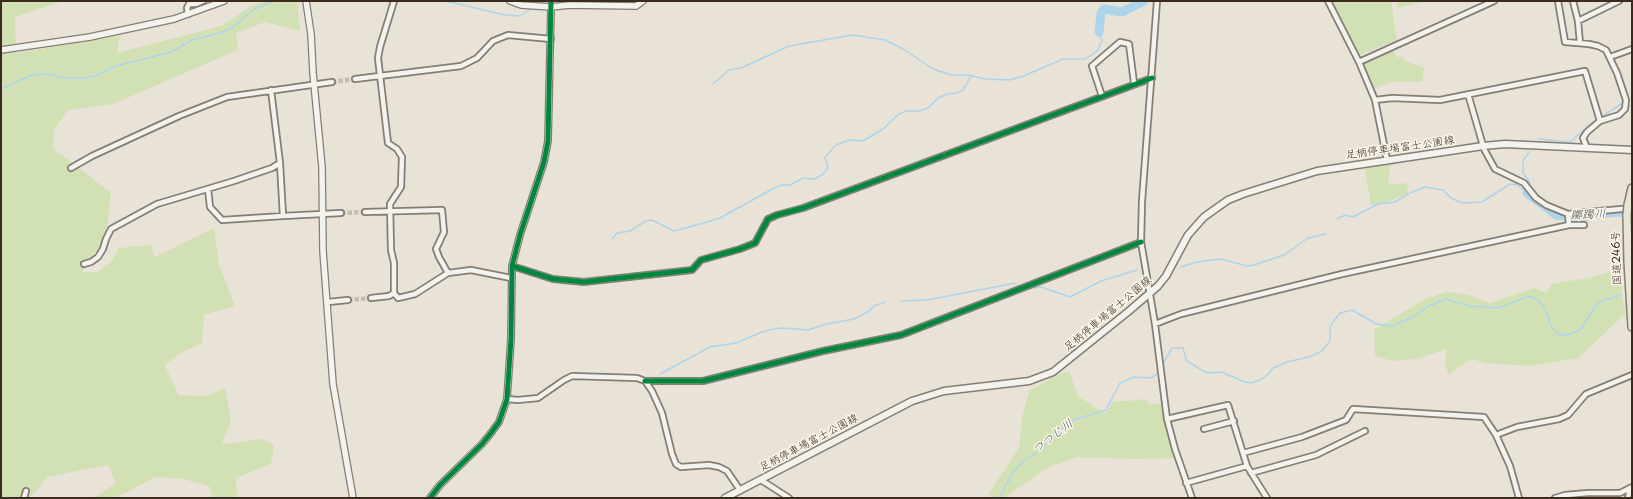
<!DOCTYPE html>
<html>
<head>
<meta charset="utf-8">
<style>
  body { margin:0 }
  #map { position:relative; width:1633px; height:499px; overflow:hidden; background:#e8e2d7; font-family:"Playpen Sans",sans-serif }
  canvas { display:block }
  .frame { position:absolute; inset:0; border:2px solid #3b2a1e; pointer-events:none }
</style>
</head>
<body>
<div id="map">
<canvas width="1633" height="499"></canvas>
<div class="frame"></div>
</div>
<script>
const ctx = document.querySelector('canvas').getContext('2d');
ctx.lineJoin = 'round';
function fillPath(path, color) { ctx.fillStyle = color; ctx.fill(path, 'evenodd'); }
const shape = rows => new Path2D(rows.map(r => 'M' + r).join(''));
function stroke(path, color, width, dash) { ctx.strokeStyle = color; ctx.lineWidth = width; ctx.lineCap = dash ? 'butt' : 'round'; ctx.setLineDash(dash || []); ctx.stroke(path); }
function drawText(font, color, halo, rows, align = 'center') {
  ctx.font = font + ' "Playpen Sans","Klee One",sans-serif'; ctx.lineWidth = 3; ctx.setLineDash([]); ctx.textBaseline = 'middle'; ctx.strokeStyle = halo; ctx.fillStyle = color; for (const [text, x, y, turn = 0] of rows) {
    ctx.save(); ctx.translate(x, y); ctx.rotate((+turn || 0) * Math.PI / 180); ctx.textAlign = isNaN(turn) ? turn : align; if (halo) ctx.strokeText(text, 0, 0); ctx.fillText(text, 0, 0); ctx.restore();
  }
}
fillPath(shape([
  [1,1,64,1,15,17,16,53,120,36,117,53,221,26,253,5,266,1,297,1,300,31,265,22,236,33,238,50,113,104,68,110,54,130,53,148,111,193,108,221,101,247,89,258,82,272,97,272,111,262,119,248,151,245,155,257,214,228,219,265,235,306,204,315,202,343,180,353,165,365,178,395,206,396,225,388,231,420,222,444,262,439,274,446,271,464,236,478,237,498,213,498,209,486,183,479,156,477,115,498,93,498,116,483,108,465,47,477,30,498,1,498],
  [1332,1,1391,1,1397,40,1360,55],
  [1397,1,1427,1,1398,8],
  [1391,47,1397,57,1402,57,1406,61,1424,68,1422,82,1392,82,1375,88,1361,62],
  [1390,163,1388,185,1407,183,1408,194,1381,204,1371,205,1365,169,1371,165],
  [1619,269,1625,314,1578,358,1530,366,1486,363,1471,359,1448,375,1445,362,1447,349,1420,358,1392,361,1375,356,1374,330,1425,299,1447,292,1469,295,1490,303,1534,288,1546,293,1552,284,1593,277],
  [1069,371,1078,396,1105,414,1114,401,1128,401,1145,399,1149,404,1161,404,1175,458,1133,459,1078,457,1047,468,1004,498,992,498,989,493,1019,448,1022,419,1029,391,1058,375]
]), '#d2e1b4');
stroke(shape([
  [446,1,505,15,520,16,532,8],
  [538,4,545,2],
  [713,84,729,70,741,68,789,46,853,35,885,40,903,49,933,69,951,75,968,75,985,79,1009,80,1021,77,1063,59,1085,59,1097,51,1102,41,1099,32],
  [1,89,32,75,47,74,65,78,83,78,95,76,116,66,171,52,192,40,220,33,232,28,253,10,273,1],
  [1602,116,1623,103],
  [1538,139,1570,142,1593,122],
  [1529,152,1524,159,1523,164,1523,172,1530,183],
  [1337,219,1345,215,1353,217,1378,204,1395,202,1408,194,1425,187,1443,190,1451,198,1462,203,1482,202,1510,184,1517,185,1527,193],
  [612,239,617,233,630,231,646,221,652,220,674,231,704,223,720,218,776,187,782,185,790,185,803,178,814,179,822,175,828,168,825,157,836,145,849,140,863,141,883,129,899,114,906,111,920,111,928,108,938,98,947,94,956,93,963,90,971,76],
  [1181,267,1197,262,1221,259,1247,266,1254,265,1284,255,1308,238,1326,234],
  [1025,289,1041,287,1070,297,1101,281,1137,270],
  [901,301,927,300,1016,283],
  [1161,367,1172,348,1183,348,1186,360,1203,371,1208,373,1221,372,1245,382,1251,383,1262,379,1268,374,1273,368,1287,362,1309,357,1322,351,1330,341,1330,326,1340,313,1352,310,1377,324,1393,326,1414,316,1427,307,1446,299,1469,306,1499,308,1526,297,1532,297,1538,300,1544,306,1551,326,1556,332,1561,335,1568,335,1581,329,1596,305,1602,301,1621,295],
  [660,374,710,347,736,343,762,332,773,329,783,328,808,330,826,324,854,319,869,311,874,306,885,302],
  [999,498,1014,471,1022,462,1040,450,1065,426,1073,420,1106,410,1120,383,1134,377,1150,378,1156,375,1159,370]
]), '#add4eb', 1.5);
stroke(shape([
  [1099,32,1101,13,1104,9,1122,12,1144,1],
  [1527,193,1556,215,1579,218,1591,215,1615,212,1632,213]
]), '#add4eb', 9);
stroke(shape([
  [332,82,355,79],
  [341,213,365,212],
  [348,300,371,298]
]), '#c5bdb2', 4.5, [4.5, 2]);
const minor = shape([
  [1157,1,1142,201,1141,242,1155,324,1167,419,1175,449,1192,498],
  [1328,1,1359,62,1375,100,1387,160],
  [1558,1,1565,42,1589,44,1598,46,1606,50,1617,73,1626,100,1625,109,1619,115,1600,121,1587,132,1583,138,1587,148],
  [1573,1,1578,21,1580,43],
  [188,14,187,8,189,4,196,4,203,1],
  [1578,21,1619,1],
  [1610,57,1632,49],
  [1359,62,1494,1],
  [355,79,461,66,477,58,493,41,508,35,551,39],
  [271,90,280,163,283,216,341,213],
  [1468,94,1484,149,1495,169,1524,183,1536,198,1546,205,1568,214,1632,208],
  [1102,96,1092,66,1120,42,1129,44,1134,83],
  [1375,100,1392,98,1440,100,1585,71,1600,121],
  [71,168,92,156,179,116,227,97,332,82],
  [208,189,210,207,222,220,283,216],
  [365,212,442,210,444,232,436,249,439,257,448,273],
  [1568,214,1569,225],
  [84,264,91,262,98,257,103,249,106,239,111,229,157,204,234,181,272,168,280,163],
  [512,266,553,279,584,282,692,270,701,260,740,249,755,243,768,219,777,215,803,208,1152,78],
  [394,293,394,263,391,250,390,204,401,187,402,157,397,149,388,143,378,58,380,47,394,1],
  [371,298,389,296,394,293,398,298,415,294,448,273,471,270,511,278],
  [328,302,348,300],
  [1155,324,1181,314,1342,274,1569,225,1584,225],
  [645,381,703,381,823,351,901,335,1141,242],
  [507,399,518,400,538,398,564,380,572,376,637,378,645,381,652,391,662,413,672,454,676,464,681,467,709,465,719,467,727,471,740,490],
  [1167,419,1228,405,1247,466,1267,498],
  [1204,429,1234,421],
  [1496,435,1517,427,1559,419,1568,415,1586,394,1632,375],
  [1243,453,1302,437,1346,420,1353,409,1484,417,1496,435,1510,466,1519,498],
  [1251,473,1316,455,1365,431],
  [761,480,789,498],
  [1186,483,1247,466],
  [24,498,26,491],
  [1555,498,1565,495,1588,493,1620,493,1632,487],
  [1628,498,1630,488]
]);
const tertiary = shape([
  [306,1,311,34,313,73,322,167,323,251,333,384,353,498],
  [510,1,521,5,551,7,570,5,636,6,643,1],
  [1,50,90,37,174,19,224,1],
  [430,498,440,485,482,444,491,433,499,422,507,399,511,339,512,266,520,235,544,162,548,141,551,7]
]);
const secondary = shape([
  [725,498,912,401,944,391,1029,381,1053,372,1129,311,1158,286,1166,276,1188,235,1204,217,1228,200,1243,194,1317,171,1483,146,1505,144,1632,150]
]);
const trunk = shape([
  [1628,205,1632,188],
  [1627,215,1628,262,1632,327]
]);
stroke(minor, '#847e76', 8);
stroke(tertiary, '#847e76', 8);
stroke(secondary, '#847e76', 9);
stroke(trunk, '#847e76', 10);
stroke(minor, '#f4f2ed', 4.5);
stroke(tertiary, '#f4f2ed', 5.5);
stroke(secondary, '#f4f2ed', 6);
stroke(trunk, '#e8e4d4', 7);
const trunkBridge = shape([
  [1627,215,1628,205]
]);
stroke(trunkBridge, '#847e76', 10, []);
stroke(trunkBridge, '#e8e4d4', 7);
stroke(shape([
  [512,266,553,279,584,282,692,270,701,260,740,249,755,243,768,219,777,215,803,208,1152,78],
  [645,381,703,381,823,351,901,335,1141,242],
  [430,498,440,485,482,444,491,433,499,422,507,399,511,339,512,266,520,235,544,162,548,141,551,1]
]), '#00873e', 5);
drawText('11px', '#3b2a1e', '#fbf7ec', [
  ["足柄停車場富士公園線",1400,148,-8],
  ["国道246号",1617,258,-92],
  ["足柄停車場富士公園線",1108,314,-40],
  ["足柄停車場富士公園線",809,443,-28]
]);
drawText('italic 12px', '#515354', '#fbf7ec', [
  ["躑躅川",1588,215,-2],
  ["つつじ川",1053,437,-38]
]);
</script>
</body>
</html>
